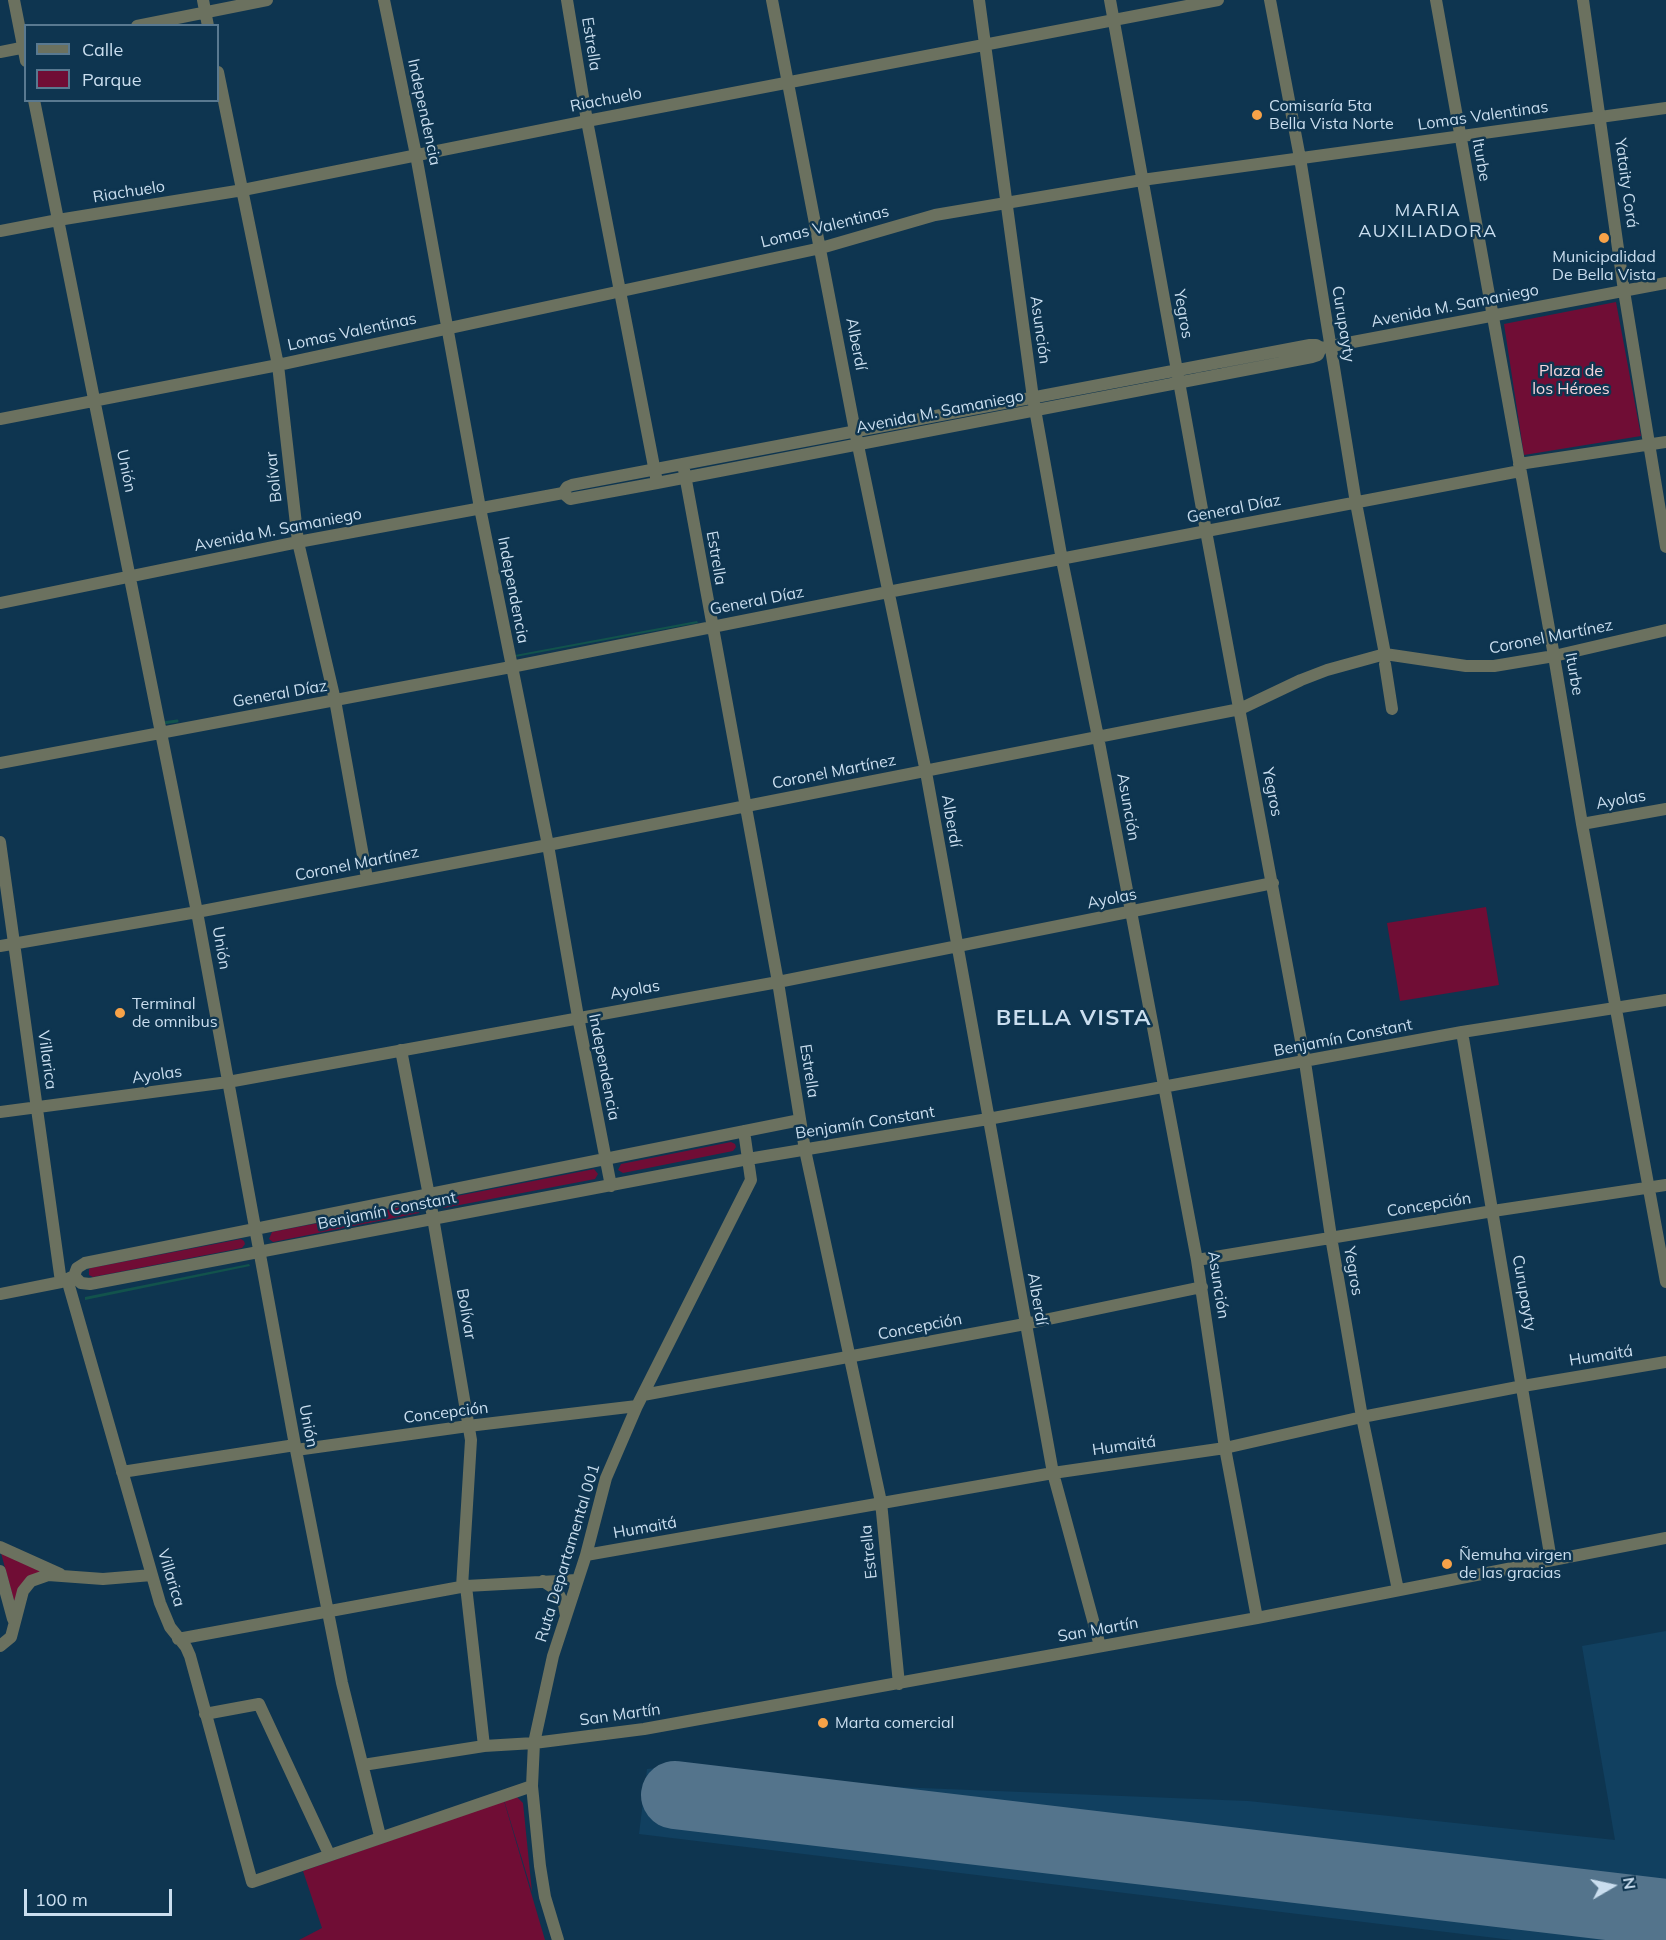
<!DOCTYPE html>
<html>
<head>
<meta charset="utf-8">
<style>
  body { margin:0 }
  #map { position:relative; width:1666px; height:1940px; overflow:hidden; background:#0e3550; font-family:Mulish,sans-serif }
  canvas { display:block }
  .legend { position:absolute; left:24px; top:24px; width:195px; height:78px; box-sizing:border-box; background:#0e3550; border:2px solid #597990; margin:0; padding:8px 10px; list-style:none; font-size:18px; color:#cadeef }
  .legend li { display:flex; align-items:center; gap:12px; height:30px }
  .legend b { width:30px; border:2px solid #597990 }
  .north { position:absolute; left:1582px; top:1856px; width:60px; height:60px; -webkit-text-stroke:4px #0e3550; paint-order:stroke; rotate:81deg; font-size:16px; font-weight:700; line-height:24px; text-align:center; color:#cadeef }
  .north::after { content:''; display:block; margin:auto; width:21px; height:27px; background:#cadeef; clip-path:polygon(50% 0,100% 100%,50% 72%,0 100%) }
  .scale { position:absolute; left:24px; top:1889px; width:148px; height:27px; box-sizing:border-box; border:3px solid #cadeef; border-top:0; padding-left:8px; font-size:18px; line-height:21px; white-space:nowrap; color:#cadeef; -webkit-text-stroke:4px #0e3550; paint-order:stroke }
</style>
</head>
<body>
<div id="map">
<canvas width="1666" height="1940"></canvas>
<ul class="legend">
<li><b style="height:8px;background:#6b715f"></b>Calle</li>
<li><b style="height:16px;background:#700d35"></b>Parque</li>
</ul>
<div class="north">N</div>
<div class="scale">100 m</div>
</div>
<script>
const ctx = document.querySelector('canvas').getContext('2d');
ctx.lineJoin = 'round';
function fillPath(path, color) { ctx.fillStyle = color; ctx.fill(path, 'evenodd'); }
const shape = rows => new Path2D(rows.map(r => 'M' + r).join(''));
function stroke(path, color, width, dash) { ctx.strokeStyle = color; ctx.lineWidth = width; ctx.lineCap = dash ? 'butt' : 'round'; ctx.setLineDash(dash || []); ctx.stroke(path); }
function drawText(font, color, halo, rows, align = 'center') {
  ctx.font = font + ' Mulish,sans-serif'; ctx.lineWidth = 5; ctx.setLineDash([]); ctx.textBaseline = 'middle'; ctx.strokeStyle = halo; ctx.fillStyle = color; for (const [text, x, y, turn = 0] of rows) {
    ctx.save(); ctx.translate(x, y); ctx.rotate((+turn || 0) * Math.PI / 180); ctx.textAlign = isNaN(turn) ? turn : align; if (halo) ctx.strokeText(text, 0, 0); ctx.fillText(text, 0, 0); ctx.restore();
  }
}
fillPath(shape([
  [1666,1631,1666,1940,1512,1940,639,1834,647,1769,684,1766,845,1785,1248,1801,1615,1840,1582,1646]
]), '#114060');
fillPath(shape([
  [1616,302,1641,436,1524,455,1504,324],
  [1486,907,1499,985,1400,1001,1387,923],
  [731,1142,735,1144,736,1147,733,1151,623,1173,618,1170,621,1164],
  [594,1169,598,1174,595,1179,444,1208,440,1206,440,1202,442,1199],
  [417,1204,421,1207,419,1213,273,1242,269,1239,272,1232],
  [241,1239,244,1241,245,1244,242,1248,93,1277,89,1275,89,1269,91,1268],
  [1,1553,48,1572,14,1601],
  [517,1797,523,1803,532,1892,504,1800],
  [504,1801,545,1940,299,1940,322,1928,303,1871]
]), '#700d35');
fillPath(shape([
  [697,621,698,623,515,657,515,655],
  [249,1264,250,1266,85,1300,85,1297]
]), '#12534c');
stroke(shape([
  [163,723,177,721]
]), '#12534c', 3);
stroke(shape([
  [675,1795,1666,1913]
]), '#54748c', 68);
stroke(shape([
  [14,0,26,61],
  [203,0,208,26],
  [384,0,416,155,480,508,548,845,578,1017,611,1186],
  [567,0,587,121,656,477],
  [772,0,855,431,926,772,1053,1473,1100,1646],
  [979,0,1033,398,1062,560,1098,737,1197,1260,1225,1448,1257,1618],
  [1110,0,1206,531,1305,1062,1331,1237,1362,1417,1398,1590],
  [1270,0,1300,158,1356,503,1385,654],
  [1436,0,1554,656,1582,824,1666,1282],
  [1583,0,1624,291,1666,547],
  [137,26,267,0],
  [0,52,26,47],
  [218,72,278,365,298,542,335,700,367,878],
  [34,100,197,912,295,1445,342,1683,380,1836],
  [0,231,58,220,243,190,587,121,1218,0],
  [0,419,278,365,821,248,935,215,1142,180,1666,108],
  [683,464,778,982,805,1150,881,1502,899,1684],
  [1519,464,1666,442],
  [563,493,570,499,575,498,657,483,1312,357,1318,355,1321,348],
  [0,603,298,542,563,493,567,487,572,485,1310,345,1316,345,1321,348,1666,283],
  [1385,664,1392,709],
  [0,763,511,667,888,592,1520,471],
  [1582,824,1666,809],
  [0,842,61,1282],
  [0,946,197,912,548,845,1240,709,1301,680,1327,670,1385,654,1466,666,1494,666,1554,656,1666,630],
  [1462,1032,1551,1560],
  [401,1050,431,1206,471,1440,462,1587],
  [0,1112,228,1082,778,982,1273,883],
  [1197,1260,1493,1211,1666,1185],
  [74,1276,81,1283,90,1284,748,1159,988,1119,1462,1032,1666,1000],
  [67,1279,160,1603,170,1627,186,1647,190,1656,252,1882,532,1786],
  [0,1294,61,1282,74,1276,77,1268,85,1263,800,1120],
  [643,1395,1025,1324,1202,1287],
  [296,1450,468,1426,637,1406],
  [122,1472,295,1445],
  [0,1547,60,1574],
  [586,1555,1053,1473,1225,1448,1362,1417,1523,1386,1666,1362],
  [0,1571,13,1619],
  [543,1581,552,1587,559,1595,564,1605,566,1616],
  [466,1586,484,1746],
  [178,1639,466,1586,577,1580],
  [0,1646,11,1637,23,1591,31,1581,48,1575,103,1579,152,1575],
  [205,1714,259,1704,329,1854],
  [363,1765,484,1746,534,1743,644,1729,1257,1618,1666,1538],
  [558,1940,545,1897,540,1866,532,1786,534,1743,553,1656,586,1555,606,1478,637,1406,751,1180,744,1131]
]), '#6b715f', 12);
for (const [x, y, r, color] of [
  [1257,115,6,"#f7a248"],
  [1604,238,6,"#f7a248"],
  [120,1013,6,"#f7a248"],
  [1447,1564,6,"#f7a248"],
  [823,1723,6,"#f7a248"]
]) { const dot = new Path2D(); dot.arc(x, y, r, 0, 2 * Math.PI); ctx.fillStyle = color; ctx.fill(dot); stroke(dot, '#0e3550', 2); }
drawText('16px', '#cadeef', '#0e3550', [
  ["Estrella",591,44,81],
  ["Riachuelo",606,100,-11],
  ["Independencia",424,112,78],
  ["Lomas Valentinas",1483,116,-8],
  ["Iturbe",1481,160,80],
  ["Yataity Corá",1626,183,82],
  ["Riachuelo",129,192,-9],
  ["Lomas Valentinas",825,227,-14],
  ["Avenida M. Samaniego",1455,306,-11],
  ["Yegros",1183,314,80],
  ["Curupayty",1343,324,81],
  ["Asunción",1040,330,82],
  ["Lomas Valentinas",352,332,-12],
  ["Alberdí",856,344,79],
  ["Avenida M. Samaniego",940,412,-11],
  ["Unión",126,471,78],
  ["Bolívar",274,477,-96],
  ["General Díaz",1234,509,-11],
  ["Avenida M. Samaniego",278,530,-11],
  ["Estrella",716,558,80],
  ["Independencia",513,590,79],
  ["General Díaz",757,601,-11],
  ["Coronel Martínez",1551,637,-11],
  ["Iturbe",1574,674,80],
  ["General Díaz",280,694,-10],
  ["Coronel Martínez",834,772,-11],
  ["Yegros",1272,792,79],
  ["Ayolas",1621,800,-10],
  ["Asunción",1128,807,80],
  ["Alberdí",951,821,80],
  ["Coronel Martínez",357,864,-11],
  ["Ayolas",1112,899,-11],
  ["Unión",221,948,80],
  ["Ayolas",635,990,-10],
  ["Benjamín Constant",1343,1038,-11],
  ["Villarica",47,1060,82],
  ["Independencia",604,1067,79],
  ["Estrella",809,1071,81],
  ["Ayolas",157,1075,-8],
  ["Benjamín Constant",865,1123,-9],
  ["Concepción",1429,1205,-9],
  ["Benjamín Constant",387,1211,-11],
  ["Yegros",1353,1271,80],
  ["Asunción",1218,1285,81],
  ["Curupayty",1524,1293,80],
  ["Alberdí",1037,1299,80],
  ["Bolívar",466,1314,80],
  ["Concepción",920,1327,-11],
  ["Humaitá",1601,1356,-9],
  ["Concepción",446,1413,-7],
  ["Unión",308,1426,79],
  ["Humaitá",1124,1446,-8],
  ["Humaitá",645,1528,-10],
  ["Estrella",869,1552,-96],
  ["Ruta Departamental 001",568,1553,-73],
  ["Villarica",171,1578,73],
  ["San Martín",1098,1630,-10],
  ["San Martín",620,1715,-8]
]);
drawText('16px', '#cadeef', '#0e3550', [
  ["Comisaría 5ta",1269,106],
  ["Bella Vista Norte",1269,124],
  ["Municipalidad",1604,257,"center"],
  ["De Bella Vista",1604,275,"center"],
  ["Terminal",132,1004],
  ["de omnibus",132,1022],
  ["Ñemuha virgen",1459,1555],
  ["de las gracias",1459,1573],
  ["Marta comercial",835,1723]
], 'left');
drawText('16px', '#f7d5dc', '#0e3550', [
  ["Plaza de",1571,371],
  ["los Héroes",1571,389]
]);
ctx.letterSpacing = '1.5px';
drawText('18px', '#cadeef', '#0e3550', [
  ["MARIA",1428,211],
  ["AUXILIADORA",1428,232]
]);
ctx.letterSpacing = '0px';
ctx.letterSpacing = '1.5px';
drawText('bold 22px', '#cadeef', '#0e3550', [
  ["BELLA VISTA",1074,1018]
]);
ctx.letterSpacing = '0px';
</script>
</body>
</html>
